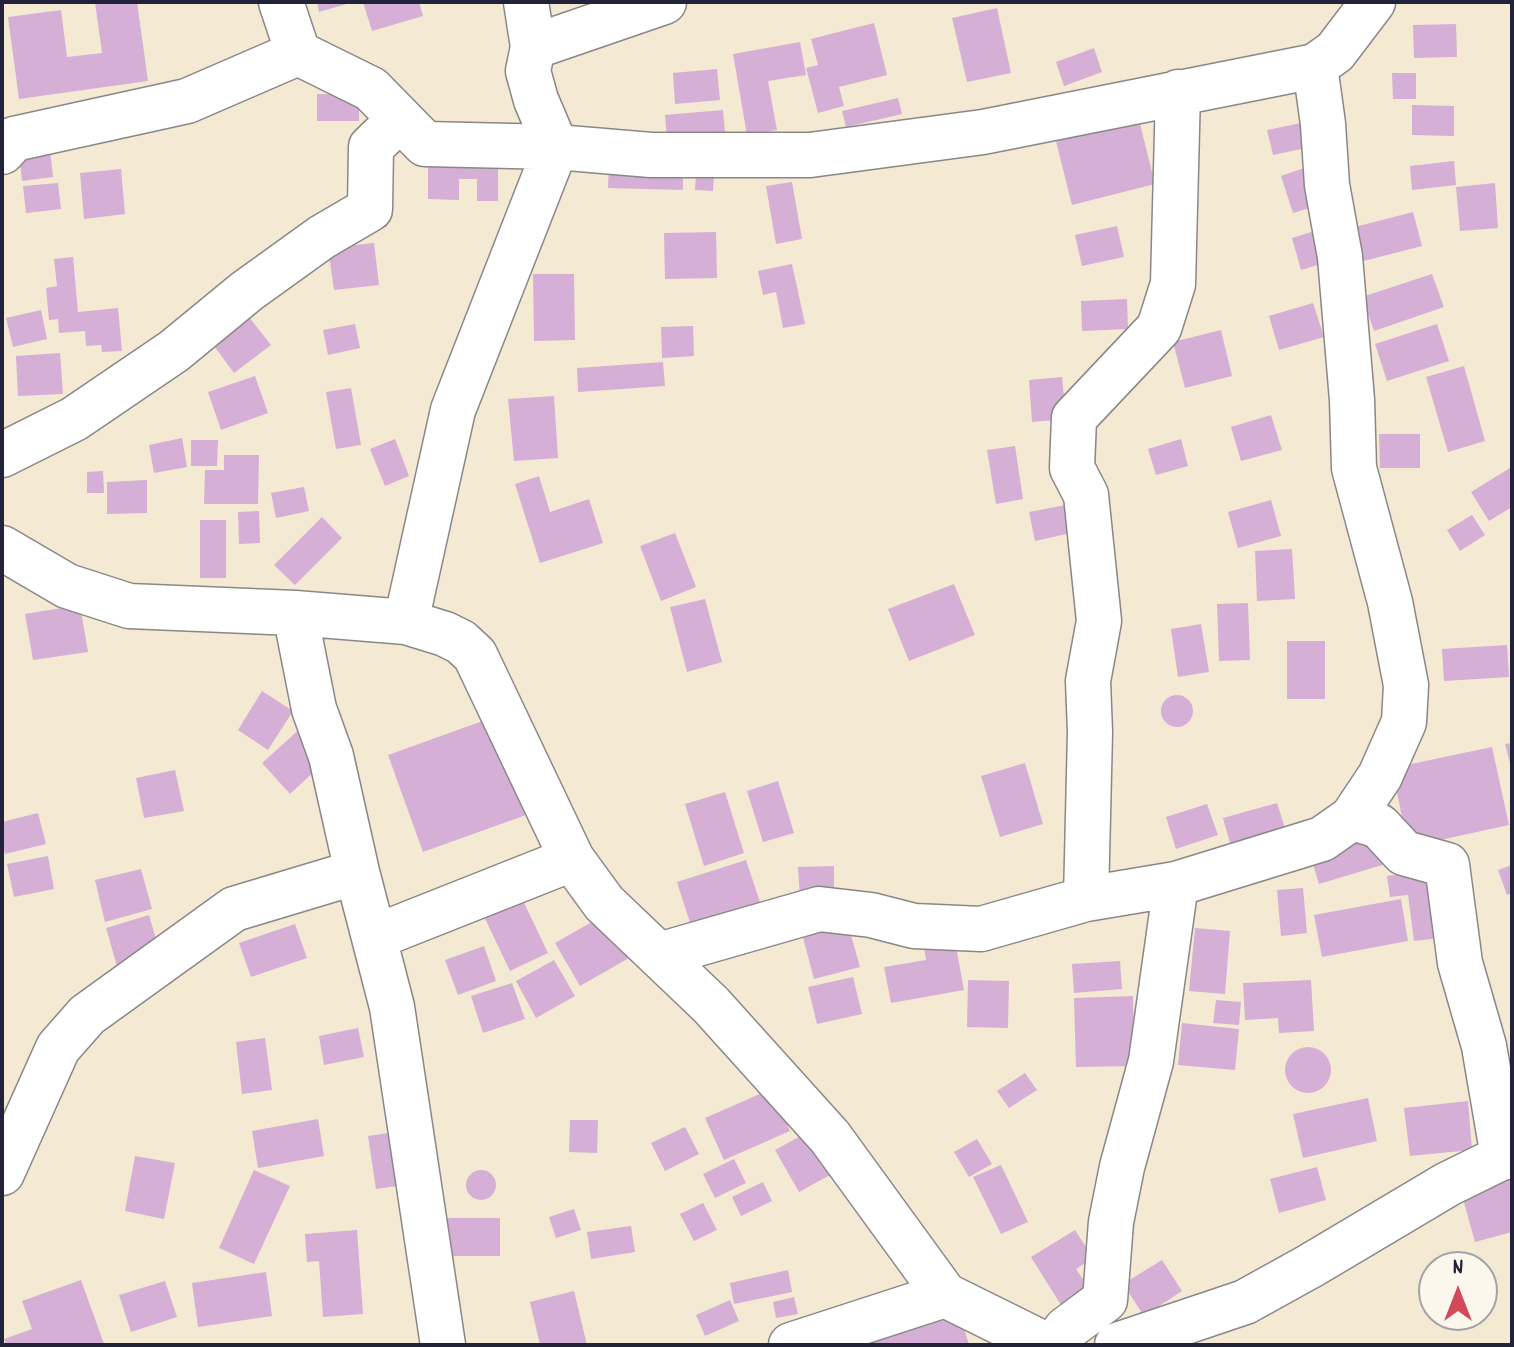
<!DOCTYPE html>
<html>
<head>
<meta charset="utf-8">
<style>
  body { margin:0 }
  #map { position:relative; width:1514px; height:1347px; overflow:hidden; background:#f4ead3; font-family:Dekko,sans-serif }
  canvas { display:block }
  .frame { position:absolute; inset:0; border:4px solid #22223b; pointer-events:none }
  .north { position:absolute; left:1418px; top:1251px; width:80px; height:80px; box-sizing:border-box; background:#fbf7ec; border:2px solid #a4a2a5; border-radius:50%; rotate:0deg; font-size:22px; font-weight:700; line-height:32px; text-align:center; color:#22223b }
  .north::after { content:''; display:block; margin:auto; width:28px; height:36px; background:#d1495b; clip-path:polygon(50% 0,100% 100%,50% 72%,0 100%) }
</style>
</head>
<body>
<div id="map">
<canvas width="1514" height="1347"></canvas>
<div class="frame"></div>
<div class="north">N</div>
</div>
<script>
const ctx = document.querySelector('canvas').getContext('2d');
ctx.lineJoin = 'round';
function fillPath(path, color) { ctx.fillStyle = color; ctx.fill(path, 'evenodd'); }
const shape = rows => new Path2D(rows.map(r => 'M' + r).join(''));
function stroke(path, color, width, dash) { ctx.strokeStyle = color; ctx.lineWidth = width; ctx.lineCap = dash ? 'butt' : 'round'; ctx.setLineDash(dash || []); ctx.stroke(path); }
fillPath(shape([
  [95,2,137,2,148,81,19,99,8,17,61,10,67,57,102,53],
  [317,2,350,2,350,3,319,12],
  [363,2,419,2,423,16,372,31],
  [997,8,1011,73,967,82,952,18],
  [874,23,887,75,839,87,844,106,818,113,806,68,818,65,811,39],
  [1456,24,1457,57,1414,58,1413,25],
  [800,42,806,75,768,81,777,130,747,135,733,54],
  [1094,48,1102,72,1064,86,1056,62],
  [717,69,720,100,675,104,673,73],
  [1392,73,1416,73,1416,99,1393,99],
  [317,94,359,94,359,121,317,121],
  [898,98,902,114,846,127,842,111],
  [1412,105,1454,106,1454,136,1412,135],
  [723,110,725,133,667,138,665,115],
  [1139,120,1155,184,1072,205,1056,141],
  [1301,123,1306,148,1273,155,1267,130],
  [50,149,53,177,22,181,19,153],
  [428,155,498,155,498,201,477,201,477,179,459,179,459,200,428,199],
  [1454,161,1456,185,1412,190,1410,166],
  [609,163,683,165,683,190,608,188],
  [1310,166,1322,204,1293,213,1281,176],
  [121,169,125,214,84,219,80,173],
  [696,174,714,174,713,191,695,190],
  [792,182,802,239,776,244,766,186],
  [58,183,61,209,26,213,23,186],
  [1495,183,1498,228,1460,231,1456,187],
  [1413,212,1422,246,1360,262,1351,228],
  [1117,226,1124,257,1082,266,1075,235],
  [1321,229,1331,261,1301,270,1292,238],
  [716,232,717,278,665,279,664,233],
  [374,243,379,285,334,290,328,248],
  [73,257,78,312,118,308,122,351,102,352,101,345,86,346,85,331,59,333,58,319,49,320,46,288,57,286,54,259],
  [792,264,805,324,783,328,776,292,763,295,758,271],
  [533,274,574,274,575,340,534,341],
  [1432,274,1444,307,1374,331,1362,297],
  [1127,299,1128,329,1082,331,1081,301],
  [1313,303,1324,337,1279,350,1269,316],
  [41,310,47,339,13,347,6,318],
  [245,312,271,345,234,373,209,339],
  [355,324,360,348,328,355,323,330],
  [1437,324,1449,361,1387,381,1375,344],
  [693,326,694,356,662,358,661,327],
  [1221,330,1232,376,1185,388,1173,342],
  [60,353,63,394,18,396,16,356],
  [663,362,665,386,578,392,577,368],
  [1464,366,1485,441,1448,452,1426,377],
  [255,376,268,413,221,430,208,392],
  [1062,377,1066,419,1032,422,1029,380],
  [351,388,361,445,336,449,326,392],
  [554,396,558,458,514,461,508,399],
  [1271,415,1282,450,1241,461,1231,427],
  [1379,434,1420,434,1420,468,1380,468],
  [182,438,187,467,154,473,149,445],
  [395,439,409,476,385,486,370,449],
  [1181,439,1188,466,1156,475,1148,449],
  [191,440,218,440,217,466,191,466],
  [1015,446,1023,499,996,504,987,450],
  [224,455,259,455,258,504,204,504,205,470,224,470],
  [1510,468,1512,471,1512,507,1489,521,1471,492],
  [103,471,104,493,87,493,87,472],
  [539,476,550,512,589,499,603,543,540,563,515,484],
  [147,480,147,513,107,514,107,482],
  [304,487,309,511,276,518,271,493],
  [1271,500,1281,536,1238,548,1228,512],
  [1066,505,1071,533,1035,541,1029,512],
  [259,511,260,543,239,544,238,512],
  [1472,515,1485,535,1460,551,1447,530],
  [322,517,342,538,295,585,274,565],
  [200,520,226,520,226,578,200,578],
  [675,533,696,587,661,601,640,546],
  [1292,549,1295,599,1257,601,1255,551],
  [954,584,975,635,909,661,888,609],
  [705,599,722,662,687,672,670,607],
  [1248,603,1250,660,1219,661,1217,604],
  [80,605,88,652,33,660,25,614],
  [1201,624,1209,672,1178,677,1171,629],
  [1287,641,1325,641,1325,699,1287,699],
  [1507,645,1509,677,1444,681,1442,649],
  [262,691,293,711,268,750,238,730],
  '1161 711a16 16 0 1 1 32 0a16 16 0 1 1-32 0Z',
  [491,718,526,815,423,852,388,755],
  [303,726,331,756,290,794,262,763],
  [1512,743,1512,767,1511,767,1505,744],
  [1492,747,1509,825,1408,847,1392,768],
  [1025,763,1043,824,1000,837,981,776],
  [175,770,184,811,144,818,136,778],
  [778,781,794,833,763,842,747,791],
  [725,792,744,853,704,866,685,804],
  [1277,803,1287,834,1232,850,1223,818],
  [1207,804,1218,835,1176,849,1166,817],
  [38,813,46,844,5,854,2,843,2,822],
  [1379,830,1389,863,1319,884,1309,851],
  [48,856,54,889,14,897,7,864],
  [746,860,761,905,691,926,677,882],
  [1512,865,1512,893,1507,895,1498,870],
  [834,866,834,899,800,899,798,867],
  [141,869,152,909,105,922,95,880],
  [1432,870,1449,937,1414,941,1408,895,1390,897,1387,876],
  [517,888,548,953,510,971,479,906],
  [1303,888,1307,933,1281,936,1277,890],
  [1401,899,1408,941,1322,957,1314,915],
  [149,915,160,953,117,966,106,928],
  [604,915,629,958,580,986,555,943],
  [846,918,860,967,814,979,801,930],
  [295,924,307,958,251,977,239,943],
  [1195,928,1230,931,1225,994,1189,991],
  [953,930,964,990,891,1003,884,967,926,960,922,936],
  [484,946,496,981,458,995,445,960],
  [554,960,575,996,536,1018,516,981],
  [1120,961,1122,989,1074,993,1072,964],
  [853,977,862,1014,817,1024,808,987],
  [968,980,1009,981,1008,1028,967,1027],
  [1311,980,1314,1031,1279,1033,1278,1018,1245,1020,1243,983],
  [512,983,525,1019,483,1033,471,996],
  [1133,996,1134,1066,1076,1067,1074,998],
  [1216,1000,1241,1002,1239,1025,1213,1023],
  [1182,1023,1239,1029,1235,1070,1178,1065],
  [358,1028,364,1057,324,1065,319,1036],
  [265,1038,272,1090,242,1094,236,1042],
  '1285 1070a23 23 0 1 1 46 0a23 23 0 1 1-46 0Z',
  [1025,1073,1037,1090,1009,1108,997,1091],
  [771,1089,790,1131,724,1160,705,1118],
  [1368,1098,1377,1141,1303,1158,1293,1114],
  [1468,1101,1472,1150,1410,1156,1404,1108],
  [318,1119,324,1156,258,1168,252,1131],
  [570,1120,598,1120,597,1153,569,1152],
  [685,1127,699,1154,665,1171,651,1143],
  [402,1131,411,1184,376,1189,368,1136],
  [806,1133,830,1175,799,1192,775,1150],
  [977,1139,992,1164,969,1177,954,1152],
  [135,1156,175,1163,164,1219,125,1211],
  [734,1159,746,1183,715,1198,703,1174],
  [1001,1165,1028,1222,1001,1234,973,1177],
  [1317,1167,1326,1200,1279,1213,1270,1179],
  '466 1185a15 15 0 1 1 30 0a15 15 0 1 1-30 0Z',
  [254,1170,290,1186,254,1264,219,1248],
  [1512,1173,1512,1232,1475,1242,1460,1188],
  [763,1182,772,1201,741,1216,732,1197],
  [703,1203,717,1230,694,1241,680,1214],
  [574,1209,581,1230,556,1238,549,1217],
  [446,1218,500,1218,500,1256,446,1256],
  [631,1226,635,1252,591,1259,587,1232],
  [357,1230,363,1314,323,1317,319,1261,307,1262,305,1234],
  [1075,1230,1093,1258,1076,1269,1092,1293,1064,1310,1031,1257],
  [1162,1260,1182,1291,1144,1316,1123,1284],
  [788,1270,792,1292,734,1304,730,1283],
  [266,1272,272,1316,198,1327,192,1283],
  [81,1280,104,1344,6,1345,4,1339,32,1329,22,1301],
  [165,1281,177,1317,131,1332,119,1295],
  [574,1291,587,1345,540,1345,530,1302],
  [794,1297,798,1314,776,1318,773,1302],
  [730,1300,739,1321,705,1336,696,1315],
  [959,1312,969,1345,864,1345,862,1338]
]), '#d5afd6');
const minor = shape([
  [281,2,298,53],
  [533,47,664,2],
  [2,152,14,139,187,101,298,53,371,89,425,144,556,147,651,155,810,155,983,132,1315,66,1335,52,1373,2],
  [2,455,74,419,174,351,247,291,322,237,370,209,371,147,400,119],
  [2,548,67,586,129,606,295,613,406,622,445,634,461,642,475,655,572,859,604,903,711,1005,830,1137,945,1295,1046,1345],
  [295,613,314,709,331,756,357,872,392,1007,443,1345],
  [406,622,453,410,556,147,536,100,528,71,533,47,526,2],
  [1352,818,1379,826,1404,853,1447,865,1460,963,1484,1046,1503,1157],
  [1086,899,1090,732,1088,681,1099,621,1086,495,1072,468,1074,418,1159,328,1173,284,1178,92],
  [375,937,572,859],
  [659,955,819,909,871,915,914,926,981,929,1086,899,1176,884,1322,839,1352,818,1380,776,1404,722,1406,685,1390,602,1354,468,1352,400,1340,257,1327,185,1323,124,1315,66],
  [2,1173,58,1048,87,1015,234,909,357,872],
  [791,1345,945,1295],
  [1054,1345,1066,1329,1105,1300,1111,1222,1122,1167,1151,1061,1176,884],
  [1117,1345,1245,1302,1310,1266,1448,1184,1503,1157,1512,1157]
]);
stroke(minor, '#8b8687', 47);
stroke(minor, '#fff', 44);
</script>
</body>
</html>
